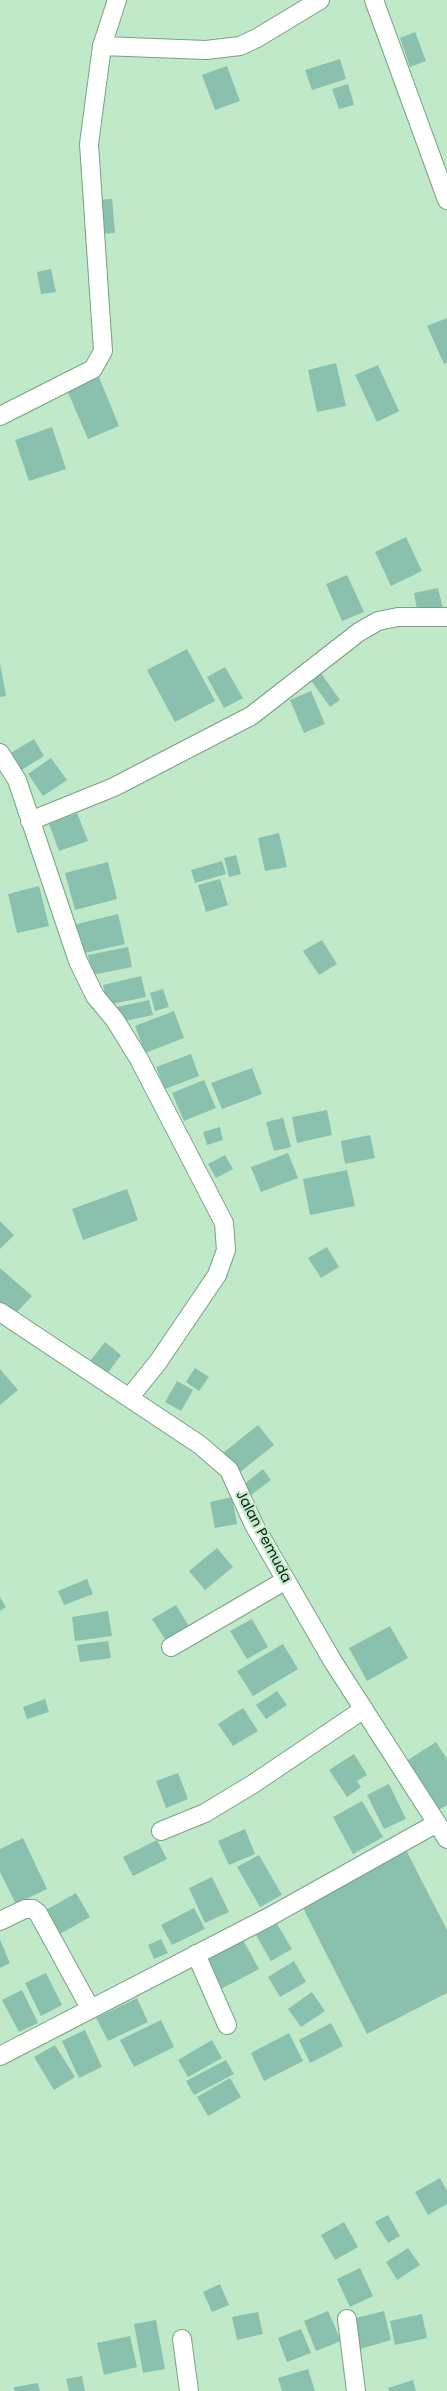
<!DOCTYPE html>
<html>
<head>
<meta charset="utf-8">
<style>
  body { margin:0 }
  canvas { display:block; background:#bfe9c8 }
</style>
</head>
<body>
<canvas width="447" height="2391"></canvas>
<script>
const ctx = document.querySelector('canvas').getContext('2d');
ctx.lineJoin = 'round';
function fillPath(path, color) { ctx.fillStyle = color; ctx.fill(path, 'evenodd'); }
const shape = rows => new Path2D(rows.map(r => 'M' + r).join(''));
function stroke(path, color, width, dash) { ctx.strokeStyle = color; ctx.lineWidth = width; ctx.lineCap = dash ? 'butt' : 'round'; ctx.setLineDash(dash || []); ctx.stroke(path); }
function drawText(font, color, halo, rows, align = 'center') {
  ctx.font = font + ' Poppins,sans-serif'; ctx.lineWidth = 4.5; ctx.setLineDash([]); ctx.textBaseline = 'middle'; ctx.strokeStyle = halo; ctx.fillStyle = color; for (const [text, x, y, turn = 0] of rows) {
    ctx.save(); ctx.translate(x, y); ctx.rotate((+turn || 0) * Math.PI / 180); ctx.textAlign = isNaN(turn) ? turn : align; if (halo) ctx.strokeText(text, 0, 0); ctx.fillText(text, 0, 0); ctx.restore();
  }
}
fillPath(shape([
  [415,32,426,61,410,67,400,38],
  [340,59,346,79,312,90,305,70],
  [227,66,240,101,215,110,202,75],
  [348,84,354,105,339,109,332,89],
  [112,199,115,233,99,234,96,200],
  [51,269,56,292,41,294,37,272],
  [447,318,447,363,444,364,427,326],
  [336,363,346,406,317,412,308,370],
  [378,365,399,411,377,422,355,375],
  [99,377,119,426,88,439,67,390],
  [52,427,66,469,29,481,15,440],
  [406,537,422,571,391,586,375,552],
  [347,575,364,612,342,621,326,584],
  [438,588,443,609,418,615,414,593],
  [187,649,215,701,175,722,147,670],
  [0,663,6,696,0,697],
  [225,667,243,698,224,708,207,677],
  [320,672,340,700,330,707,310,679],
  [311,691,325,724,304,733,290,700],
  [34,739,44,756,20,771,9,754],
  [51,758,67,780,43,796,28,774],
  [77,813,88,841,59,851,49,824],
  [279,833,287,867,265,871,258,838],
  [236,855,241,874,229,877,224,858],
  [222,861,226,874,195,883,191,870],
  [108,862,117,899,75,910,65,873],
  [220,879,228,905,206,912,198,885],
  [39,886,49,926,17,933,8,894],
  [118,914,125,944,80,954,73,925],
  [322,940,337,964,319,975,303,951],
  [128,947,132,967,92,975,88,955],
  [141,976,146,997,107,1005,103,985],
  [163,989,169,1007,155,1011,150,993],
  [149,1000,153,1015,120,1022,117,1007],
  [174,1011,184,1038,145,1053,135,1026],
  [191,1054,199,1076,165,1089,156,1067],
  [252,1068,262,1094,222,1109,211,1083],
  [204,1080,216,1108,184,1121,172,1093],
  [327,1110,332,1135,297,1143,292,1117],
  [283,1118,291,1147,274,1151,266,1122],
  [220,1127,223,1140,207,1145,203,1132],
  [370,1135,375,1158,345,1164,341,1141],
  [288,1153,298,1178,261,1192,251,1167],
  [225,1155,233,1169,216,1178,208,1164],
  [347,1170,355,1206,310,1215,303,1179],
  [127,1189,138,1220,83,1240,72,1209],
  [0,1221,14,1235,0,1249],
  [327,1247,339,1267,321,1278,308,1258],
  [0,1268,32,1296,14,1315,0,1303],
  [105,1342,121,1355,107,1374,90,1361],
  [195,1368,209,1377,199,1391,186,1382],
  [0,1369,18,1390,0,1405],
  [177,1381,193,1390,181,1411,165,1402],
  [258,1425,274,1445,239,1473,223,1453],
  [263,1469,271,1480,251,1495,243,1485],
  [232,1497,237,1524,215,1528,210,1502],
  [217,1548,233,1567,205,1590,189,1571],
  [87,1579,93,1594,64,1605,58,1591],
  [0,1597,6,1607,0,1611],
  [176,1605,190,1628,167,1642,152,1619],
  [108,1611,112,1636,75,1641,72,1617],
  [252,1619,268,1647,247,1659,230,1631],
  [390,1626,408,1658,367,1681,349,1648],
  [108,1641,111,1658,80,1662,77,1645],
  [283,1644,298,1669,253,1696,237,1671],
  [277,1691,287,1705,266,1719,256,1705],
  [45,1699,49,1712,27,1719,23,1707],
  [243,1708,258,1731,233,1746,218,1724],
  [436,1742,447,1759,447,1805,437,1811,405,1762],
  [354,1754,367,1775,357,1781,361,1787,347,1797,329,1770],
  [178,1773,188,1799,166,1808,156,1781],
  [389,1784,406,1819,384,1829,367,1795],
  [362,1801,383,1837,353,1854,333,1817],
  [245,1829,255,1854,229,1865,218,1841],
  [23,1838,47,1889,16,1904,0,1872,0,1849],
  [157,1840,167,1859,133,1876,123,1857],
  [405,1848,447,1930,447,1993,367,2034,300,1902],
  [259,1855,282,1895,260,1907,237,1867],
  [212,1877,229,1912,205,1923,189,1888],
  [76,1893,90,1917,60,1934,46,1910],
  [194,1908,205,1929,172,1945,161,1925],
  [277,1924,292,1949,271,1961,256,1935],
  [242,1938,259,1969,219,1990,203,1959],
  [161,1939,168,1953,154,1959,148,1945],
  [0,1940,10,1963,0,1968],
  [294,1961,306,1982,280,1997,268,1977],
  [46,1973,62,2005,41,2016,25,1983],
  [22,1990,38,2023,19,2032,2,2000],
  [312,1992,325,2011,301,2027,288,2009],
  [137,1998,148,2022,108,2041,96,2018],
  [161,2020,174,2047,134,2067,120,2040],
  [331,2023,343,2046,310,2063,299,2040],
  [85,2030,102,2067,79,2078,62,2041],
  [289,2033,303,2061,264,2081,251,2053],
  [212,2040,222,2058,188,2077,178,2060],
  [55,2045,75,2077,54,2090,34,2057],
  [226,2060,234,2074,194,2095,186,2081],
  [230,2078,241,2097,208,2116,197,2097],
  [440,2178,447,2191,447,2204,428,2215,415,2192],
  [388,2215,400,2236,388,2243,375,2222],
  [344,2222,358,2247,335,2260,321,2235],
  [408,2248,420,2265,397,2280,386,2262],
  [360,2268,373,2296,350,2307,337,2279],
  [220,2284,229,2305,212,2312,203,2292],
  [328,2311,341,2341,316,2351,304,2321],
  [384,2311,391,2340,360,2349,352,2319],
  [258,2312,263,2334,237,2340,232,2317],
  [422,2314,427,2338,395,2345,390,2321],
  [156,2320,165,2369,143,2373,134,2324],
  [301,2329,311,2353,287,2362,278,2338],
  [130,2336,137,2367,104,2375,97,2343],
  [308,2369,315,2391,282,2391,278,2378],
  [82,2376,85,2391,69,2391,66,2379],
  [413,2380,416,2391,389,2391,388,2388],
  [38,2383,40,2391,14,2391,14,2387]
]), '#8ac1ae');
const street = shape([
  [374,0,447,200],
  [102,46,206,50,240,46,257,38,320,0],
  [0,416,93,369,103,351,89,144,102,46,117,0],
  [0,753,17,780,78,961,95,996,115,1020,139,1059,224,1223,226,1250,217,1275,158,1362,129,1398],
  [30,821,114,787,251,716,359,632,378,621,398,617,447,617],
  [0,1312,200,1445,229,1470,254,1525,332,1660,447,1839],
  [171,1647,286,1580],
  [161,1831,205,1813,253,1784,364,1709],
  [0,1921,25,1909,33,1909,38,1913,90,2008],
  [196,1954,227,2025],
  [0,2056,269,1917,437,1823],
  [347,2319,356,2391],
  [182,2339,189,2391]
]);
stroke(street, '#79a182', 20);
stroke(street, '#fff', 18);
drawText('14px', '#102014', '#bfe9c8', [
  ["Jalan Pemuda",263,1537,62]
]);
</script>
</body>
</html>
